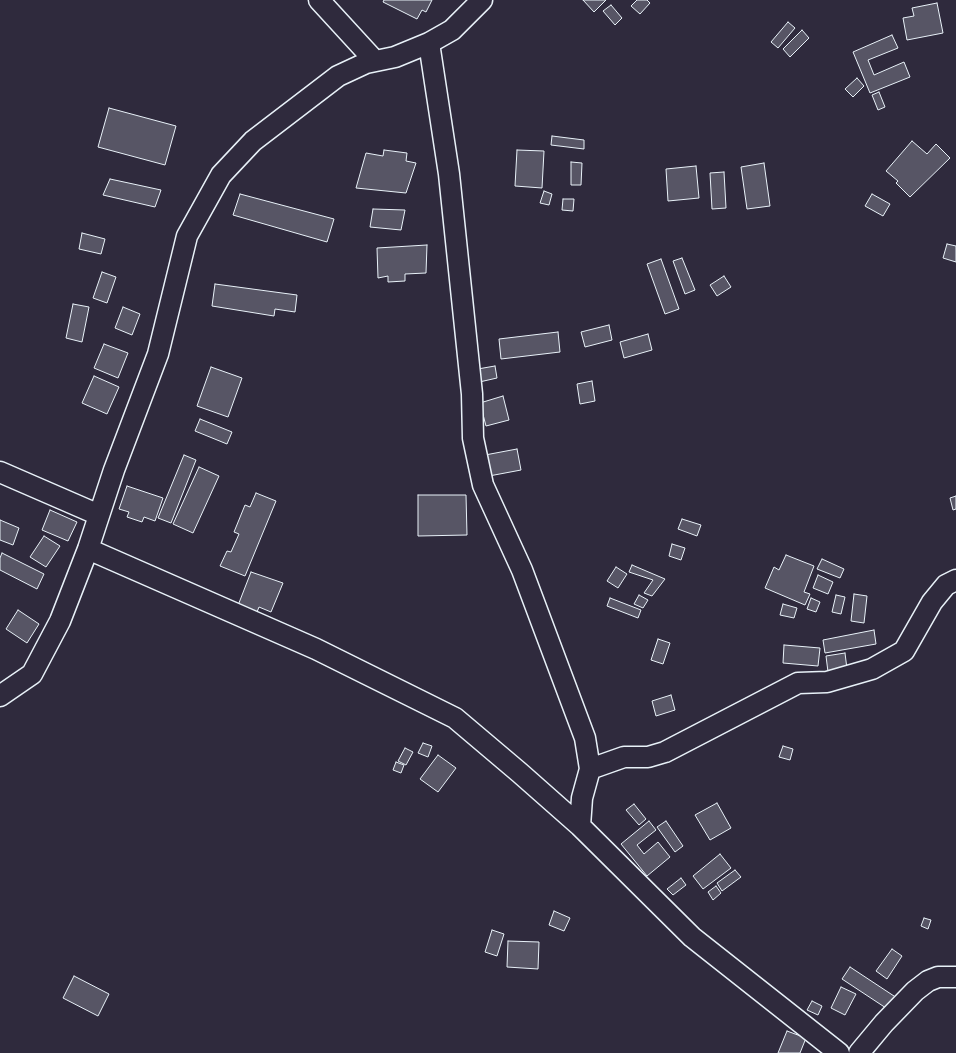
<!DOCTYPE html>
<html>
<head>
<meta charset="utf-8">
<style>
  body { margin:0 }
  canvas { display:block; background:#2f2a3d }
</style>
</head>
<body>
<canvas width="956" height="1053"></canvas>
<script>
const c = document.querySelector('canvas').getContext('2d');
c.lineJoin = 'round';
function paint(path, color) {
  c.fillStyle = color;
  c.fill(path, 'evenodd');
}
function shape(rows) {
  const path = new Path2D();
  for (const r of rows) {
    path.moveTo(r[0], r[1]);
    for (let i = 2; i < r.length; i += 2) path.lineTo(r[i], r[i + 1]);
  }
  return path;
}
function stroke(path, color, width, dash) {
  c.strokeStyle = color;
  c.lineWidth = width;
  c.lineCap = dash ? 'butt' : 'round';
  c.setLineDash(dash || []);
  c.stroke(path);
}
const building = shape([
  [384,0,432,0,426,12,422,10,417,19,383,2,384,0],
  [583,0,606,0,594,12,583,0],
  [637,0,647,0,650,3,640,14,631,6,637,0],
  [937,3,943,33,907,40,903,18,914,16,912,8,937,3],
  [611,5,622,18,615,25,603,11,611,5],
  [788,22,795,28,778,48,771,42,788,22],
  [802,30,809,38,790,57,783,49,802,30],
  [892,35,898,48,868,60,874,75,904,62,910,77,870,93,853,52,892,35],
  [857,78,864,86,853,97,845,89,857,78],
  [879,92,885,107,878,110,872,95,879,92],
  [109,108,176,126,165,165,98,147,109,108],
  [552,136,584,140,584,149,551,145,552,136],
  [912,141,927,154,936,144,950,158,910,197,896,183,898,181,886,171,912,141],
  [384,150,407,153,406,161,416,163,406,193,356,188,366,153,383,156,384,150],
  [517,150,544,151,542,188,515,186,517,150],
  [571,162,582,163,581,185,571,185,571,162],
  [764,163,770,206,747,209,741,167,764,163],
  [696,166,699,198,668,201,666,169,696,166],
  [724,172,726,208,712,209,710,173,724,172],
  [110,179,161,190,155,207,103,195,110,179],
  [544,191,552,194,549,205,540,203,544,191],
  [240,194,334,219,327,242,233,215,240,194],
  [872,194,890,204,883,216,865,206,872,194],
  [563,199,574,199,573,211,562,210,563,199],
  [373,209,405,210,401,230,370,227,373,209],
  [82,233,105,239,101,254,79,249,82,233],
  [947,244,956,246,956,262,943,258,947,244],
  [427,245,426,273,405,274,405,281,388,282,388,276,378,278,377,248,427,245],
  [682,258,695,290,685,294,673,261,682,258],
  [661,259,679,309,665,314,647,264,661,259],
  [102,272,116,277,107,303,93,298,102,272],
  [724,276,731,287,717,296,710,285,724,276],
  [215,284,297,295,295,312,275,309,274,316,212,306,215,284],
  [73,304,89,307,82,342,66,338,73,304],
  [123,307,140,314,132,335,115,328,123,307],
  [609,325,612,340,585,347,581,332,609,325],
  [558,332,560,352,501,359,499,339,558,332],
  [648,334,652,350,624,358,620,342,648,334],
  [104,344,128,353,118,378,94,368,104,344],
  [495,366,497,378,475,383,472,370,495,366],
  [211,367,242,378,228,417,197,406,211,367],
  [94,376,119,387,107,414,82,403,94,376],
  [592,381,595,401,580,404,577,384,592,381],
  [503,396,509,420,486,426,480,403,503,396],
  [200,419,232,432,227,444,195,431,200,419],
  [517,449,521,470,489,476,485,455,517,449],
  [184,455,196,460,171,523,158,518,184,455],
  [199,467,219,476,193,533,173,524,199,467],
  [127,486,163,498,155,521,144,517,142,522,127,517,129,512,119,509,127,486],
  [256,493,276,501,245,576,220,566,227,551,231,552,239,534,234,532,245,505,250,507,256,493],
  [418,495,466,495,467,535,418,536,418,495],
  [956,496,956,509,953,510,950,498,956,496],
  [50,510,77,522,68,541,42,530,50,510],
  [682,519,701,525,697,536,678,529,682,519],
  [0,520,19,528,13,545,0,540,0,520],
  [44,536,60,546,46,567,30,557,44,536],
  [672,544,685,548,681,560,669,556,672,544],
  [2,553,44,574,37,589,0,570,0,558,2,553],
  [786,555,814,566,804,592,810,594,805,605,765,588,774,567,779,570,786,555],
  [822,559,844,569,840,578,817,569,822,559],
  [632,565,665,579,652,596,644,593,653,580,629,572,632,565],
  [616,567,627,574,618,588,607,581,616,567],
  [251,572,283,583,271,612,259,607,255,617,237,608,251,572],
  [818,575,833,582,828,594,813,588,818,575],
  [854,594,867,596,864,623,851,621,854,594],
  [639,595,648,600,643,608,634,604,639,595],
  [836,595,845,597,841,614,832,612,836,595],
  [610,598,641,610,638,618,607,606,610,598],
  [811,598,820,602,816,612,807,609,811,598],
  [783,604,797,608,794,618,780,615,783,604],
  [18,610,39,624,27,643,6,629,18,610],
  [874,630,876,644,825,653,823,640,874,630],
  [658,639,670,643,663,664,651,660,658,639],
  [784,645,820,648,818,666,783,663,784,645],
  [845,653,847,669,828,672,826,656,845,653],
  [671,695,675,710,656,716,652,701,671,695],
  [423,743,432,746,428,757,418,753,423,743],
  [783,746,793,749,790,760,779,757,783,746],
  [405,748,413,752,406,765,398,761,405,748],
  [438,755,456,768,438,792,420,779,438,755],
  [396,762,404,765,401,773,393,770,396,762],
  [717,803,731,828,710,840,695,815,717,803],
  [634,804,646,819,639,825,626,810,634,804],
  [649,821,656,830,637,845,644,854,658,842,670,857,647,876,621,844,649,821],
  [666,821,683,846,675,852,657,827,666,821],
  [720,854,731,868,703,889,693,876,720,854],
  [735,870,741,877,722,891,717,883,735,870],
  [681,878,686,885,673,895,667,889,681,878],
  [716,886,721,893,713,900,708,892,716,886],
  [554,911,570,918,564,931,549,925,554,911],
  [924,918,931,920,928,929,921,926,924,918],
  [492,930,504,934,497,956,485,952,492,930],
  [508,941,539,942,538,969,507,967,508,941],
  [892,949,902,956,887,979,876,971,892,949],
  [850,967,897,998,889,1010,842,979,850,967],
  [74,976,109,994,98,1016,63,998,74,976],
  [841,987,856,994,845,1015,831,1008,841,987],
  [812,1001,822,1006,818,1015,807,1010,812,1001],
  [787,1031,806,1038,800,1053,778,1053,787,1031]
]);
paint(building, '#575565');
stroke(building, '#e8f1f8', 1);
const minor = shape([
  [319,0,375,61],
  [429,43,449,174,472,394,473,438,483,485,522,570,585,738,590,769,582,798,580,826],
  [0,472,99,515],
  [88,549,316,649,455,718,520,773,580,826,692,937,839,1053],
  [0,696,32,674,60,621,88,549,114,470,158,354,187,236,221,175,253,141,338,76,366,63,395,57,429,43,452,30,482,0],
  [590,769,624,757,648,757,665,752,798,683,827,682,872,669,904,651,932,602,946,585,956,580],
  [859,1053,884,1023,915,991,928,981,938,977,956,977]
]);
stroke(minor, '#e8f1f8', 23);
stroke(minor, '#2f2a3d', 20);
</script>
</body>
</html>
